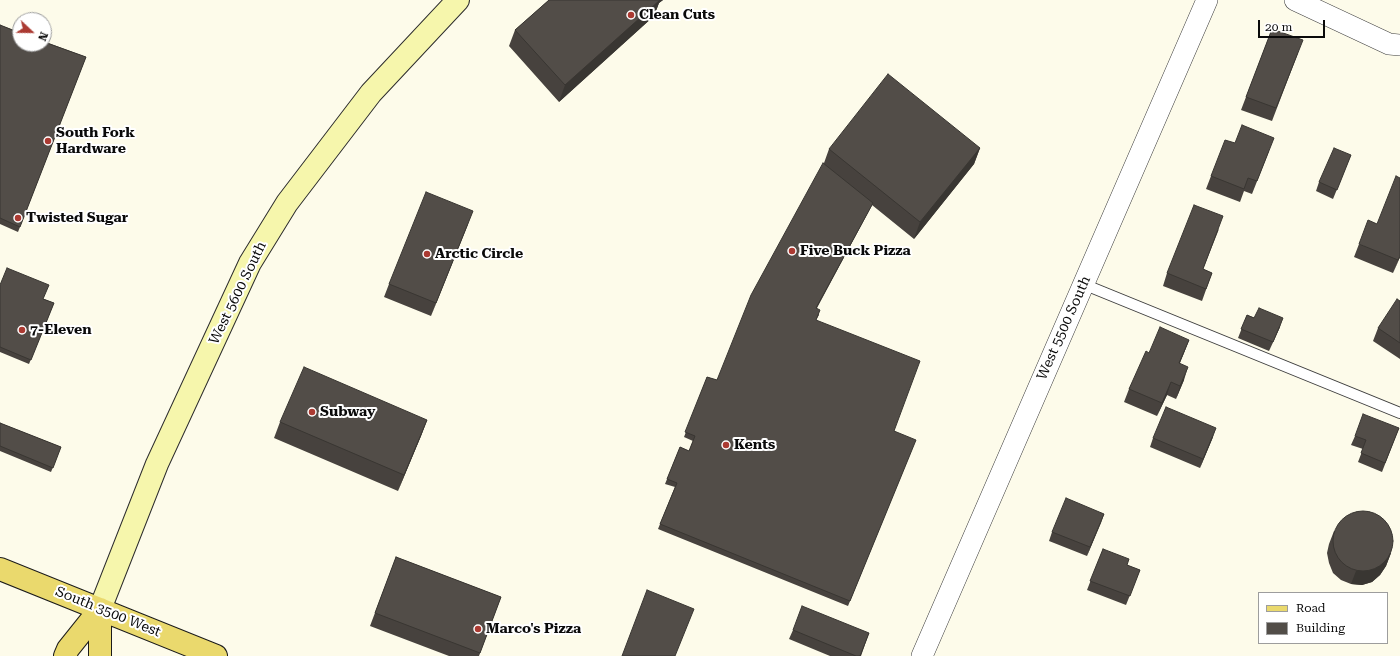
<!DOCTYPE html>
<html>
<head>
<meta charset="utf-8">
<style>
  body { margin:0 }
  #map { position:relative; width:1400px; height:656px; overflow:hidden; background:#fdfbea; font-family:"Roboto Serif",serif }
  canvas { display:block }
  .legend { position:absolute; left:1258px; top:592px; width:130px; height:52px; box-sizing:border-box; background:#fff; border:1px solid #9d9d9d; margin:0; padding:5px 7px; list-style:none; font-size:12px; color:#0a0a0a }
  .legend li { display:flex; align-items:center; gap:8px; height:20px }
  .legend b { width:20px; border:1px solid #9d9d9d }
  .north { position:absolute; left:12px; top:12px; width:40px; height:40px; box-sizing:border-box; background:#fff; border:1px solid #9d9d9d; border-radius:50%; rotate:112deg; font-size:11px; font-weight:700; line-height:16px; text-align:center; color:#0a0a0a }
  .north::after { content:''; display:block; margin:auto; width:14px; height:18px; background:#ab3a32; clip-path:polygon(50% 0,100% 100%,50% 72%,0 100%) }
  .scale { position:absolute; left:1258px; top:20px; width:67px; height:18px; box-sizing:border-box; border:2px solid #0a0a0a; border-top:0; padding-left:5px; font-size:12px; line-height:14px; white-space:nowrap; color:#0a0a0a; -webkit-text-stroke:3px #fff; paint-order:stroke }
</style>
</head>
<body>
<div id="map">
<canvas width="1400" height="656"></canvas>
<ul class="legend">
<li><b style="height:5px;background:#ead96d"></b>Road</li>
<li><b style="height:11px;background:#524d48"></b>Building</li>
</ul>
<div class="north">N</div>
<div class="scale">20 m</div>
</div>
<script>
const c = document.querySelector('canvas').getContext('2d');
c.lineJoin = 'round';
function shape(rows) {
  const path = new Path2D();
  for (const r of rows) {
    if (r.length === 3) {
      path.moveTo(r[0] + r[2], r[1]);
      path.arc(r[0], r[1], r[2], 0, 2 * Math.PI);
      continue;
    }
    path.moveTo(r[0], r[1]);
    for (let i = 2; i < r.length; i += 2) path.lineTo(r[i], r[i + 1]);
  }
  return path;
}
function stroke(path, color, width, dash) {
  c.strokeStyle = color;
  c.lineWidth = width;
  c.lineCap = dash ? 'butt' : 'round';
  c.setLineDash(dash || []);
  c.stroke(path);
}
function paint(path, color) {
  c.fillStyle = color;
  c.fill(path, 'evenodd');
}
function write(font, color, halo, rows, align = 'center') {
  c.font = font + ' "Roboto Serif",serif';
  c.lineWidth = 4;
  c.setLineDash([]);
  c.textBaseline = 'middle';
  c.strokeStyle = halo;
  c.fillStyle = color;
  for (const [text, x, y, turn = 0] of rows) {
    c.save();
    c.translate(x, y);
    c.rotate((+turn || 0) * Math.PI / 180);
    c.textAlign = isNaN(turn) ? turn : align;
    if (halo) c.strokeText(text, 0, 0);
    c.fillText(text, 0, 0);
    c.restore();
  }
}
const service = shape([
  [1083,284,1400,413]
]);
const minor = shape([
  [1295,0,1389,44,1400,45],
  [922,656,1207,0]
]);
const secondary = shape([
  [100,609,157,464,250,263,287,203,371,93,458,0]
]);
const primary = shape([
  [0,569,216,656],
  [65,656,68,649,100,609],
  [100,656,100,609]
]);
stroke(service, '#3d3d3d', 12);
stroke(minor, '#3d3d3d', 22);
stroke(secondary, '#2c2c2c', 24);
stroke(primary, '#1b1b1b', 24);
stroke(service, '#fff', 10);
stroke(minor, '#fff', 21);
stroke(secondary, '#f6f6ac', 22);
stroke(primary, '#ead96d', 22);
paint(shape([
  [549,0,663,0,659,3,654,16,559,102,509,46,515,30],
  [0,25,86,57,18,232,0,224],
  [1272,29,1298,53,1272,121,1241,110],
  [1235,143,1269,151,1252,194,1244,191,1240,202,1206,189,1211,176],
  [980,148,974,164,914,239,872,205,817,308,819,315,816,320,894,431,914,444,848,606,658,529,675,487,665,484,680,447,689,451,693,441,684,437,707,377,717,380,824,163,829,149],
  [1351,155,1333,199,1316,191,1319,182],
  [468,224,431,316,384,297,389,284],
  [1219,229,1203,269,1212,273,1202,301,1163,286,1167,273],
  [1359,244,1400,257,1393,273,1354,257],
  [0,285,44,299,54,303,29,364,0,352],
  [1400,301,1400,359,1373,341,1378,328],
  [1247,315,1280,327,1269,351,1238,338],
  [1189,340,1180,363,1184,380,1176,399,1167,395,1157,416,1124,402,1129,389,1149,353],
  [427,420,421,436,398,491,274,438,280,422],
  [0,423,61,447,51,472,0,451],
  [1399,428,1382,472,1358,462,1363,449,1351,445,1355,436],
  [1213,437,1200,468,1150,447,1153,438],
  [1104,514,1087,556,1049,541,1052,532],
  [1334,531,1391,553,1386,566,1380,575,1372,582,1362,585,1351,584,1341,580,1333,573,1329,563,1327,553,1329,544],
  [1103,549,1127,565,1140,570,1126,605,1087,590],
  [396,557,501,597,479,656,449,656,370,626],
  [793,630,869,633,861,656,830,656,789,639]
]), '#47423e');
paint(shape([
  [660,0,663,0,659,3,654,16,559,102,565,85],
  [980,148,974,164,914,239,920,222],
  [873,203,871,207,814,312,816,308],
  [473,211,468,224,431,316,436,303],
  [1400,256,1400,257,1393,273],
  [1283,318,1280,327,1269,351,1273,342],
  [1189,340,1184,353,1174,376,1179,363],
  [1188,367,1184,380,1176,399,1180,386],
  [1171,382,1167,395,1157,416,1162,403],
  [427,420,421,436,398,491,404,475],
  [1216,428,1213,437,1200,468,1203,459],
  [1104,514,1101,523,1087,556,1090,547],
  [1391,553,1386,566,1380,575,1372,582,1362,585,1351,584,1356,571]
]), '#393632');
const building = shape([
  [549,0,660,0,565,85,515,30,549,0],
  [0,25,20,33,20,44,44,44,44,42,86,57,20,227,0,218,0,25],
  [1272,29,1303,40,1276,108,1246,97,1272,29],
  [888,74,980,148,920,222,829,149,888,74],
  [1242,125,1274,138,1257,181,1248,178,1244,189,1211,176,1225,140,1235,143,1242,125],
  [1334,148,1351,155,1337,190,1319,182,1334,148],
  [823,163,873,203,816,308,820,310,816,320,920,361,894,431,916,440,850,601,660,524,677,483,667,479,680,447,689,451,695,436,685,432,707,377,717,380,751,295,823,163],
  [1396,176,1400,178,1400,256,1398,260,1359,244,1368,220,1377,224,1396,176],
  [426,192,473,211,436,303,389,284,426,192],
  [1194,205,1223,216,1203,269,1212,273,1206,289,1167,273,1194,205],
  [7,268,49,285,43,299,54,303,31,360,0,347,0,285,7,268],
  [1397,299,1400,301,1400,343,1378,328,1397,299],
  [1259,308,1283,318,1273,342,1241,329,1247,315,1254,318,1259,308],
  [1160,327,1189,340,1179,363,1188,367,1180,386,1171,382,1162,403,1129,389,1146,351,1149,353,1160,327],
  [304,367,427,420,404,475,280,422,304,367],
  [1166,407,1216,428,1203,459,1153,438,1166,407],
  [1363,414,1399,428,1385,463,1361,453,1366,440,1355,436,1363,414],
  [0,423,61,447,53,468,0,446,0,423],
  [1066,498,1104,514,1090,547,1052,532,1066,498],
  [1363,541,30],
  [1103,549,1129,559,1127,565,1140,570,1130,596,1090,581,1103,549],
  [396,557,501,597,480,653,375,613,396,557],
  [647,590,694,609,675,656,622,656,647,590],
  [802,606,869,633,860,656,856,656,793,630,802,606]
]);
paint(building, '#524d48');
stroke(building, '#393632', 1);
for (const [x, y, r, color] of [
  [631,15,4,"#ab3a32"],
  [48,141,4,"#ab3a32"],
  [18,218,4,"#ab3a32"],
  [792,251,4,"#ab3a32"],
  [427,254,4,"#ab3a32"],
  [22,330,4,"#ab3a32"],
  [312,412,4,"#ab3a32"],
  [726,445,4,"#ab3a32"],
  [478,629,4,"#ab3a32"]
]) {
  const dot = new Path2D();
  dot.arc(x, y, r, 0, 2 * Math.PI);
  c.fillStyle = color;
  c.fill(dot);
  stroke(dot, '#fff', 1.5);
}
write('bold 14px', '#0a0a0a', '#fff', [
  ["Clean Cuts",639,15],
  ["South Fork",56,133],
  ["Hardware",56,149],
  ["Twisted Sugar",26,218],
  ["Five Buck Pizza",800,251],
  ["Arctic Circle",435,254],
  ["7-Eleven",30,330],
  ["Subway",320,412],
  ["Kents",734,445],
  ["Marco's Pizza",486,629]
], 'left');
write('14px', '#0a0a0a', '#fff', [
  ["West 5600 South",238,293,-64],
  ["West 5500 South",1064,328,-66],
  ["South 3500 West",108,612,22]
]);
</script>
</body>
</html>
